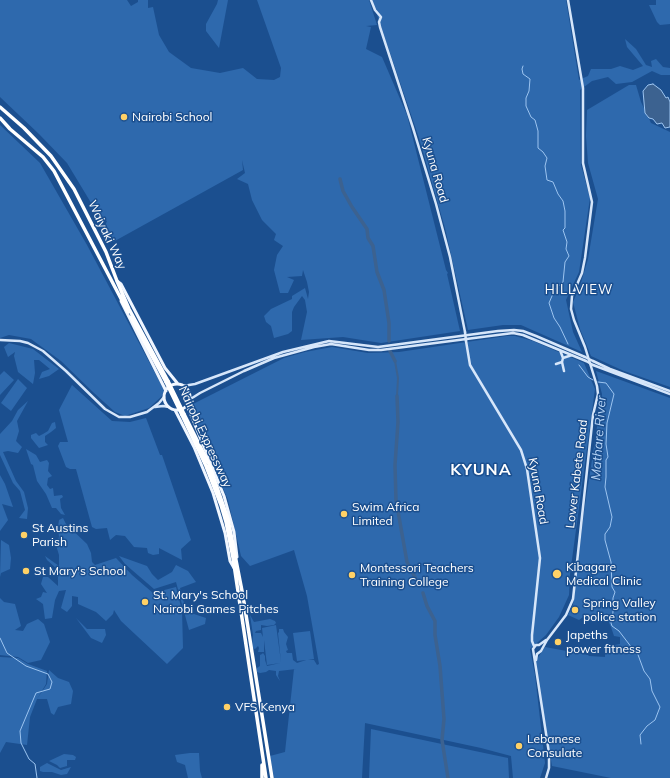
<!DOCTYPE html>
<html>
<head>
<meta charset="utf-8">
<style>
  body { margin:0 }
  canvas { display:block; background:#1b4f8f }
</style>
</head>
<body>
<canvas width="670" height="778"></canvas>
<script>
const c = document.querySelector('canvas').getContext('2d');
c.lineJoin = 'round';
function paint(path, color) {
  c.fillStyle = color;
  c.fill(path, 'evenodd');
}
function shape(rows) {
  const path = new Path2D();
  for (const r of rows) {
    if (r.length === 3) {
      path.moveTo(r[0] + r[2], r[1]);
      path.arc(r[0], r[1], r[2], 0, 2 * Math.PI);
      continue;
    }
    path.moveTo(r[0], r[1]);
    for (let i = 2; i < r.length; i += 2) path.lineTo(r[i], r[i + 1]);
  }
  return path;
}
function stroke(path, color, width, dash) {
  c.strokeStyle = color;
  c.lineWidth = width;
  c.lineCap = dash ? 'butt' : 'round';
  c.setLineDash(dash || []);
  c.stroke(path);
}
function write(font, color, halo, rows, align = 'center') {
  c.font = font + ' Mulish,sans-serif';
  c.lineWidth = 3;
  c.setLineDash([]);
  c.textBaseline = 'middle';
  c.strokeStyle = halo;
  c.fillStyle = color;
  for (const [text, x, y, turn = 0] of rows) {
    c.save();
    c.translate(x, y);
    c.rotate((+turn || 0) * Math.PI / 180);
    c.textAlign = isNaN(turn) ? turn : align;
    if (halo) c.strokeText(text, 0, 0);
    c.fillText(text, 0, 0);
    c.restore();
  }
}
paint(shape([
  [0,0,127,0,131,6,138,2,138,0,148,0,148,8,153,7,159,35,169,52,191,68,220,73,243,68,257,79,274,80,280,77,281,68,257,0,369,0,377,25,366,26,371,27,366,49,382,57,407,115,446,270,448,273,447,274,460,331,381,343,343,337,301,340,307,312,305,300,302,296,294,307,292,312,292,331,288,334,274,338,271,326,266,322,264,316,271,309,292,299,292,296,305,288,308,299,309,292,307,282,303,270,302,276,287,277,294,280,288,293,280,293,274,270,277,255,283,246,274,240,276,234,262,220,252,200,248,184,237,179,245,173,242,160,243,170,113,242,105,226,107,221,99,216,67,163,39,134,0,97],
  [218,0,228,0,219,48,206,31,206,24,217,4],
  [372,0,566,0,579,80,588,76,591,69,611,69,620,66,633,70,643,66,627,47,625,39,636,49,646,65,652,67,651,61,656,59,663,67,670,68,670,75,661,75,652,71,632,82,616,84,608,77,592,81,580,90,581,165,590,198,579,272,566,300,573,332,582,352,521,325,503,325,468,330,445,228,419,138],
  [656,0,670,0,670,24,660,25,657,22,649,5,656,5],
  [629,85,636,85,641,102,651,123,670,132,670,387,624,371,591,356,580,329,573,302,580,286,588,259,598,199,588,163,586,136,587,110],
  [0,125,40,163,87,245,164,390,162,396,149,408,125,416,115,412,94,393,61,361,31,339,9,335,0,338],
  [507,336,515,336,533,341,584,363,595,389,570,574,569,595,559,617,546,635,530,649,535,675,545,763,540,778,513,778,511,756,481,748,365,723,362,778,274,778,270,756,285,752,294,669,296,669,279,671,278,676,280,681,276,675,276,671,269,670,266,672,260,673,257,672,257,668,260,666,260,655,262,654,263,653,265,656,265,660,267,666,280,663,267,665,264,640,264,652,258,652,259,648,258,646,255,649,252,648,253,635,250,615,254,622,270,619,275,621,276,623,274,625,267,626,261,625,261,630,256,631,255,633,261,633,263,637,262,628,276,625,281,662,278,633,279,632,279,629,283,629,284,632,288,637,286,644,288,650,286,651,287,653,292,653,293,660,297,663,306,660,297,661,293,633,310,631,314,659,308,660,314,660,317,665,319,664,307,596,294,550,250,566,241,556,228,500,211,460,193,411,193,404,284,358,305,352,332,347,368,353,399,352],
  [9,343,33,349,59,369,49,376,39,379,42,372,50,369,39,360,34,360,35,373,33,384,18,372,14,356,15,352,8,357,4,347],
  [4,371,14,380,0,395,0,375],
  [596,371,670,398,670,778,611,778,552,766,535,662,545,647,588,655,589,656,605,657,605,647,620,644,620,637,614,636,611,627,605,614,583,617,579,620,568,615,573,605,584,512,602,394],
  [18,379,27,388,11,411,1,403],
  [72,385,112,421,130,422,146,418,160,455,162,455,191,540,181,549,182,560,159,548,159,554,153,555,148,553,147,548,134,547,125,536,116,535,110,540,107,528,96,529,92,527,76,469,70,469,66,467,58,446,60,442,68,442,59,410],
  [28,401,17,421,19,431,16,441,22,447,18,453,8,451,3,452,16,481,24,492,28,508,27,519,19,518,25,510,20,491,13,483,0,455,0,434,12,421,18,410],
  [55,422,56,428,51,432,45,436,45,442,48,445,39,448,31,438,31,435,36,433,39,436,43,434,48,431,52,423],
  [26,449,36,455,40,462,47,460,49,463,48,471,52,476,48,478,47,485,50,489,53,488,54,496,62,495,63,497,60,499,61,508,65,515,61,514,56,508,52,508,46,494,37,481,33,465,31,464],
  [0,475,5,484,13,507,2,504,8,520,0,531],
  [63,518,66,524,87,544,91,553,92,562,95,565,116,558,132,575,153,593,176,587,182,611,183,648,167,664,121,621,114,610,113,614,106,621,96,612,78,604,78,597,72,596,72,606,67,612,61,608,66,590,59,591,55,600,52,618,45,619,43,604,36,599,41,597,43,592,47,593,41,584,43,577,48,577,58,586,58,577,54,573,57,569,47,560,45,556,59,566,59,555,56,545,59,537,58,527,59,520],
  [1,540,9,545,11,558,10,569,1,573,0,577],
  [119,556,147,566,152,574,158,580,172,572,176,565,188,571,196,582,180,588,187,614,194,614,206,618,205,624,189,630,176,582,154,589,125,564],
  [0,598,4,602,15,604,21,626,15,630,23,631,27,624,38,619,44,624,50,642,41,660,28,663,18,657,0,655],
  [76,618,87,629,105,629,106,635,102,643,91,638],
  [0,657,18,658,28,664,47,671,46,684,37,699,30,717,27,745,6,742,0,753],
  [49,670,58,678,69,682,73,691,71,704,58,707,54,715,51,713,47,699,37,699,47,684],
  [371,729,508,758,509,778,369,778],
  [190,753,199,753,200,771,202,778,188,778,185,765,177,762,175,755],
  [64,754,73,755,76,757,75,760,67,760,67,766,60,768,57,765,49,761],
  [47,763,61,770,71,767,67,774,61,775,52,772,43,772,40,771,40,767]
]), '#2e69ad');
const water = shape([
  [653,84,661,90,666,98,668,97,670,102,670,127,665,128,662,123,657,124,653,119,649,118,645,113,643,91,648,85,653,84]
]);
paint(water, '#3c6290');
stroke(water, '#9cc4f0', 1);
stroke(shape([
  [523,66,522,69,523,74,530,79,529,91,526,98,526,106,531,117,535,120,538,131,538,148,543,152,547,158,545,166,547,180,553,182,558,194,563,201,565,211,565,228,563,230,567,242,566,249,569,256,565,262,563,282,555,289,549,303,554,318,560,327,568,344],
  [579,365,588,377,593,380],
  [598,382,606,383,614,394,607,423,606,444,608,457,606,460,606,477,605,487,612,517,610,527,605,534,605,540,611,562,612,587,615,592,613,598,613,612,611,623,612,626,619,631,632,648,637,652,644,671,650,679,652,691,660,707,655,720,647,726,640,735,641,744],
  [0,638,7,653,26,666,48,674,52,682,50,689,36,693,20,731,21,743,29,759,35,764,37,778]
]), '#9cc4f0', 1);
stroke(shape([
  [395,361,398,378,397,396]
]), '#3c6290', 2);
stroke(shape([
  [340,179,343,191,352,207,367,229,368,238,373,246,377,272,384,290,389,323,389,341],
  [390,351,395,361],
  [397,396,398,422,395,465,396,500,407,562,419,585],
  [423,593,427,606,435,621,435,635,440,666,444,719,442,740,448,778]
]), '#3c6290', 3.5);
stroke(shape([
  [371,0,375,10,381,17,379,22,380,27,413,128,436,204,450,257,465,332],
  [0,340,20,341,28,343,43,351,66,371,105,409,119,417,130,417,147,412,159,403,164,397],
  [466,341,470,365,521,450,527,469,540,558,532,635,532,641,534,646],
  [560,350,563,358,562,362,564,371],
  [563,358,572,355],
  [593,361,610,369,670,391],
  [556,364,562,362],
  [593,365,670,394],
  [183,386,195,384,283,352,329,341,378,347,498,331,514,330,523,331,536,336,585,357],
  [189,400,200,393,244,371,274,358,314,347,331,344,369,350,381,350,513,333,523,335,586,361],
  [155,407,163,406,169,407],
  [536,660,537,654,541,651,547,640,566,615,573,599,593,415,598,394,597,386,585,347,574,320,571,309,572,296,582,273,585,258,592,202,583,163,583,88,568,0],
  [546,778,549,768,549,753,533,649,536,645,539,645,546,640]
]), '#d6e6fa', 2.5);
stroke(shape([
  [117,281,121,284,165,368,178,384],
  [121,301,166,391],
  [177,397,13],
  [187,405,224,496,234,532,237,557],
  [175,410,194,447,213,493,225,533,230,561,234,568]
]), '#f0f6ff', 3);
stroke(shape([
  [0,107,24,128,51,156,74,189,106,252,117,281,129,309,168,381],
  [0,118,10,129,43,157,54,171,128,312],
  [131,317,166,382],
  [184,414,209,464,228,519,243,596,272,778],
  [182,415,206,466,221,505,226,522,233,558,266,778],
  [262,765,262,778]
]), '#fff', 3.5);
stroke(shape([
  [465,332,466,341],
  [585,357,593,361],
  [586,361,593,365]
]), '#d6e6fa', 2.5);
stroke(shape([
  [168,381,184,414],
  [166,382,182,415]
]), '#fff', 3.5);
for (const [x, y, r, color] of [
  [124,117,4,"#ffd166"],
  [344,514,4,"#ffd166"],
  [24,535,4,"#ffd166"],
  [26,571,4,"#ffd166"],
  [557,574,5,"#ffd166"],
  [352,575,4,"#ffd166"],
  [145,602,4,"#ffd166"],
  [575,610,4,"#ffd166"],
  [558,642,4,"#ffd166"],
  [227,707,4,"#ffd166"],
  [519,746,4,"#ffd166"]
]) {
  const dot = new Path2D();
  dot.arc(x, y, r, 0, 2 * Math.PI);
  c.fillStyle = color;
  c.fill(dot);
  stroke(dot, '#1b4f8f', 1.5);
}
write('12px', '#fff', '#1b4f8f', [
  ["Nairobi School",132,117],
  ["Swim Africa",352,507],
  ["Limited",352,521],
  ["St Austins",32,528],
  ["Parish",32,542],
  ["Kibagare",566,567],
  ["Medical Clinic",566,581],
  ["Montessori Teachers",360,568],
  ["Training College",360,582],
  ["St Mary's School",34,571],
  ["St. Mary's School",153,595],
  ["Nairobi Games Pitches",153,609],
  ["Spring Valley",583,603],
  ["police station",583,617],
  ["Japeths",566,635],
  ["power fitness",566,649],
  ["VFS Kenya",235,707],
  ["Lebanese",527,739],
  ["Consulate",527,753]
], 'left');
write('12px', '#fff', '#1b4f8f', [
  ["Kyuna Road",435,170,74],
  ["Waiyaki Way",107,235,65],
  ["Nairobi Expressway",205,437,65],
  ["Lower Kabete Road",577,474,-83],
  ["Kyuna Road",538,491,80]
]);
c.letterSpacing = '1px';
write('13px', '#fff', '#1b4f8f', [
  ["HILLVIEW",579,290]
]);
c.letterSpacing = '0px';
write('italic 13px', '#b5d3f5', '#1b4f8f', [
  ["Mathare River",599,438,-86]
]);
c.letterSpacing = '1px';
write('bold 16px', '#fff', '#1b4f8f', [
  ["KYUNA",481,470]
]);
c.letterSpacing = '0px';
</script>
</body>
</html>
